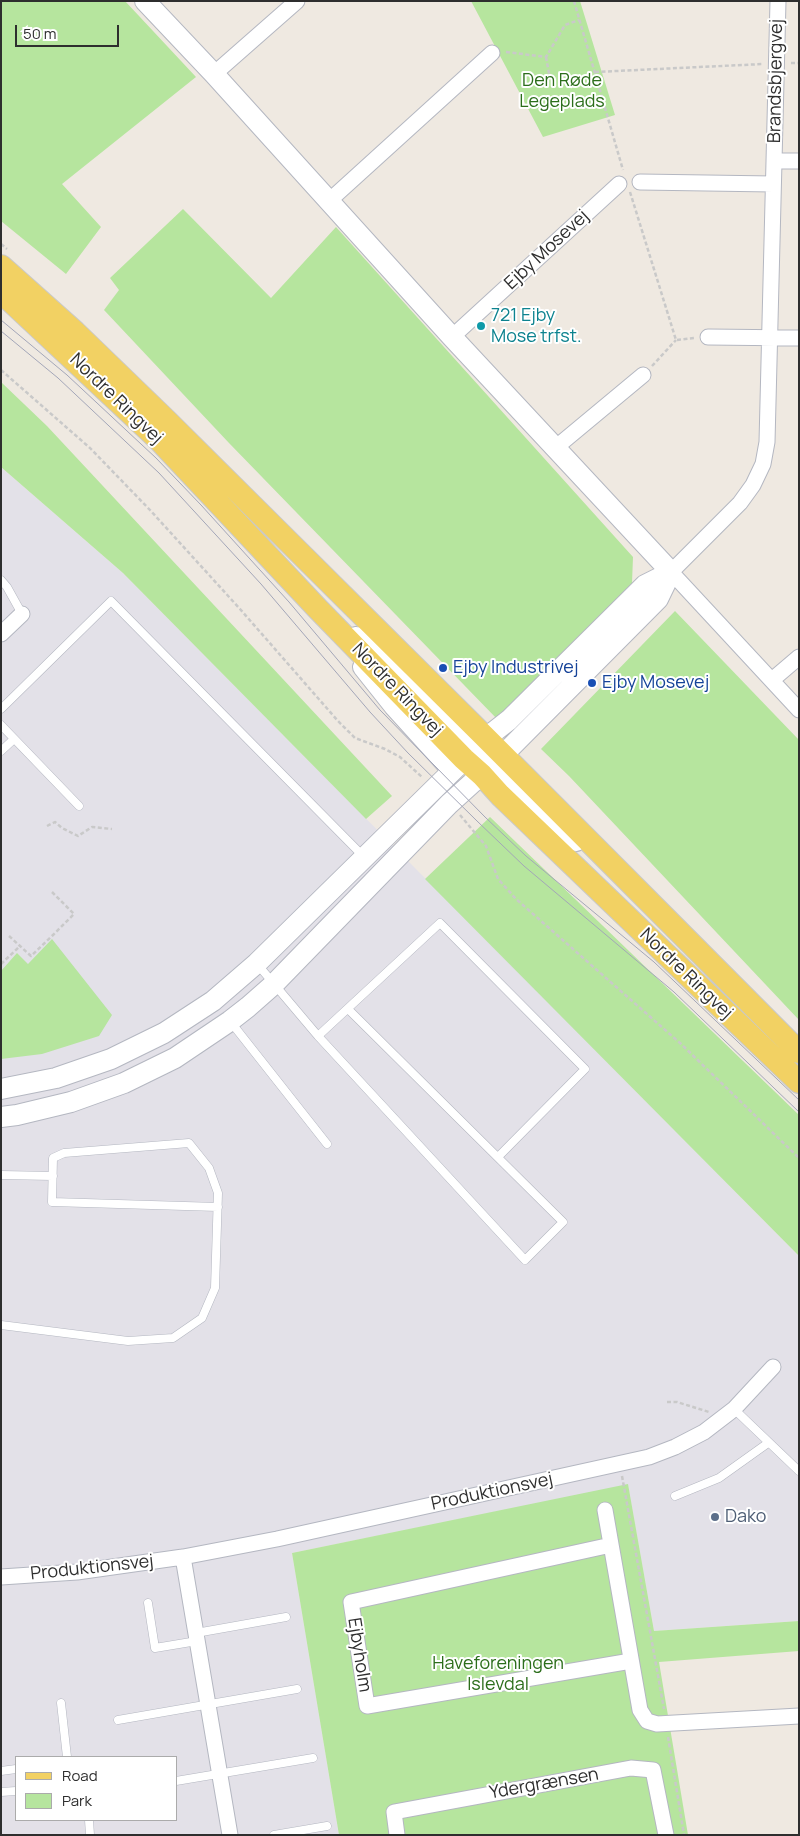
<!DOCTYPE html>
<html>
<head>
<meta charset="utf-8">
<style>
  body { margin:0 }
  #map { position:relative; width:800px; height:1836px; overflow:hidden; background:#efe9e1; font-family:Manrope,sans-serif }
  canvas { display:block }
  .frame { position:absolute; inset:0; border:2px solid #2e2e2e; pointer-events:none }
  .legend { position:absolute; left:15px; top:1756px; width:162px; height:65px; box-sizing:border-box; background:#fff; border:1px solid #ababab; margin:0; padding:6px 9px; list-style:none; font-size:15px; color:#2e2e2e }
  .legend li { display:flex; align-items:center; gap:10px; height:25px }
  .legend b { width:25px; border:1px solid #ababab }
  .scale { position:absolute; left:15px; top:25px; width:104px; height:22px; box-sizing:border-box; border:2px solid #2e2e2e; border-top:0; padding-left:6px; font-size:15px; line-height:18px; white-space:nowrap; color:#2e2e2e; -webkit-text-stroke:4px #fff; paint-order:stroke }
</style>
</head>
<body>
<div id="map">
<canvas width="800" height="1836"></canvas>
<div class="frame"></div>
<ul class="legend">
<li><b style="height:6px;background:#f2d163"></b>Road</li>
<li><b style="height:14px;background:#b6e59e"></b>Park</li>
</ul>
<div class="scale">50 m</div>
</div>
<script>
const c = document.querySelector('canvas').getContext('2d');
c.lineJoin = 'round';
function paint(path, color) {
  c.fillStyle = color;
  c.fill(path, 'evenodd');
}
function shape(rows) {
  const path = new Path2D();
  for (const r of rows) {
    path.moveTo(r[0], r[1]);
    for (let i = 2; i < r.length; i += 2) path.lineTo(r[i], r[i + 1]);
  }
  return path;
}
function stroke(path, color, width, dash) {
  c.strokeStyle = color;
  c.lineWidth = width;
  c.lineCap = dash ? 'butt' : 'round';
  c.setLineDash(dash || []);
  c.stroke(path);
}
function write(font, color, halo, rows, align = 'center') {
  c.font = font + ' Manrope,sans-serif';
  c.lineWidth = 4;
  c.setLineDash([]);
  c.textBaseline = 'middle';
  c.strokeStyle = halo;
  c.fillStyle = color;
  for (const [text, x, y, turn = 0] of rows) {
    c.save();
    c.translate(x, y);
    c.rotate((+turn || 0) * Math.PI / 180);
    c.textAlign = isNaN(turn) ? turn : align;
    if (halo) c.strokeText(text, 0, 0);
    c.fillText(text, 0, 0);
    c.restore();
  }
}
paint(shape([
  [1,467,123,573,799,1256,799,1621,654,1631,628,1485,292,1553,339,1835,1,1835],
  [16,1757,176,1757,176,1820,16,1820]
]), '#e3e1e8');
paint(shape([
  [1,1,125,1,196,77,62,184,101,227,66,274,1,221],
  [471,1,580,1,615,115,543,137],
  [183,209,271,298,336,227,633,557,632,583,498,720,229,443,104,310,119,290,110,278],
  [1,382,47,426,392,796,366,819,123,573,1,467],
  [675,611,799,740,799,1020,569,776,541,749],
  [490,817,799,1115,799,1256,425,879],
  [52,939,112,1015,99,1036,42,1054,1,1059,1,971,17,953,28,964],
  [628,1484,654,1631,799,1621,799,1651,659,1662,688,1835,339,1835,292,1553]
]), '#b6e59e');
const lane = shape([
  [1,580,7,587,22,614],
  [1,709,111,601,364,857],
  [1,725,79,806],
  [1,751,14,739],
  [258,965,318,1036,525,1260,563,1222,348,1009],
  [230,1021,327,1144],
  [318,1036,440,923,585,1069,498,1157],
  [1,1175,53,1176],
  [1,1325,128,1341,173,1338,202,1318,215,1288,218,1193,209,1168,189,1143,64,1153,53,1158,52,1202,218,1207],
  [734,1409,799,1471],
  [675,1496,719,1478,768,1443],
  [148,1603,155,1648,197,1641],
  [196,1633,286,1617],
  [61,1703,67,1757],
  [118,1720,297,1689],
  [1,1771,16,1769],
  [176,1781,313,1758],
  [1,1792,16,1791],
  [89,1820,90,1835],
  [274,1835,327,1826]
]);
const street = shape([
  [778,1,767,442,763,464,753,485,740,503,671,572,799,710],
  [214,74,297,1],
  [774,161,799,161],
  [640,182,773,184],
  [329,201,492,53],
  [452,337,619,184],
  [708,337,799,338],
  [554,449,643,375],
  [1,634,22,614],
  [772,680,799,657],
  [605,1510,640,1710,647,1721,657,1724,799,1716],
  [611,1545,351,1602,367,1706,631,1661],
  [183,1557,230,1835],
  [1,1577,77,1572,183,1557,277,1539,649,1457,675,1447,704,1432,734,1409,773,1367],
  [397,1835,394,1812,631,1768,653,1770,666,1835]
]);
const secondary = shape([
  [145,1,214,74,452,337,671,572],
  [356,637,411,683,475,748,487,754],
  [363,667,394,706,452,770],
  [478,762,490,768,508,782,576,841],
  [1,1089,56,1078,111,1059,164,1033,213,1001,257,963,486,738,509,720,645,585,671,572],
  [1,1117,17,1115,71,1102,124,1083,175,1058,230,1021,248,1007,273,985,449,804,503,755,658,599,671,572]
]);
const primary = shape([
  [1,266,75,332,167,421,486,738,799,1052],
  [1,292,160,441,317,608,464,759,482,775,500,795,799,1082]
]);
stroke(lane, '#b4b7c1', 9);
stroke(street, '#b4b7c1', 17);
stroke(secondary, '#b4b7c1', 22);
stroke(primary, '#c9c9c9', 24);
stroke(shape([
  [574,1,623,170],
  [506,52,546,57,565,25,579,20],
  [546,57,550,79],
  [791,63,799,63],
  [595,72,763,64],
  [630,192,676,340,694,338],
  [1,244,7,249],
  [652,366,676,340],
  [1,370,90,448,150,510,240,609,338,721,355,738,385,749,400,757,423,778],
  [460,815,486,846,498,879,516,899,680,1043,799,1158],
  [47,826,55,822,62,828,78,836,92,827,112,829],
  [9,936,31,956,52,936,74,914,52,892],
  [1,964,20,946],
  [667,1402,677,1402,709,1412],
  [622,1476,664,1709],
  [668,1737,684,1835]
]), '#c9c9c9', 2.5, [4, 2.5]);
stroke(lane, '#fff', 8);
stroke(street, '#fff', 15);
stroke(secondary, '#fff', 20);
stroke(primary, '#f2d163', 22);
stroke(shape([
  [1,320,67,375,156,458,201,505,289,602,380,710,485,817,526,856,654,962,799,1100],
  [1,331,58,378,159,473,261,584,370,712,408,753,477,821,524,866,674,992,799,1112]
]), '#a3a6b8', 1);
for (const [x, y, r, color] of [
  [481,326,5,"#0f9aa8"],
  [443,668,5,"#1a4fb4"],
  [592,683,5,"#1a4fb4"],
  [715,1517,5,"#5c6f8a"]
]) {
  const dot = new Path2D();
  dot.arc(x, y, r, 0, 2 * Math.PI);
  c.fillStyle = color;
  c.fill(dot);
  stroke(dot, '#fff', 2);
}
write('18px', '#2c6e1b', '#fff', [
  ["Den Røde",562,81],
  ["Legeplads",562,102],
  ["Haveforeningen",498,1664],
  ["Islevdal",498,1685]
]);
write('18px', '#2e2e2e', '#fff', [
  ["Brandsbjergvej",776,81,-89],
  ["Ejby Mosevej",547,250,-43],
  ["Nordre Ringvej",116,399,44],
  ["Nordre Ringvej",397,690,46],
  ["Nordre Ringvej",686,974,44],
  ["Produktionsvej",492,1492,-12],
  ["Produktionsvej",92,1568,-6],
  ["Ejbyholm",359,1655,81],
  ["Ydergrænsen",544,1784,-10]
]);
write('18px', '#0d838f', '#fff', [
  ["721 Ejby",491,316],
  ["Mose trfst.",491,337]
], 'left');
write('18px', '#164399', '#fff', [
  ["Ejby Industrivej",453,668],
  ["Ejby Mosevej",602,683]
], 'left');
write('18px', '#4e5e75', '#fff', [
  ["Dako",725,1517]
], 'left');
</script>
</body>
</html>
